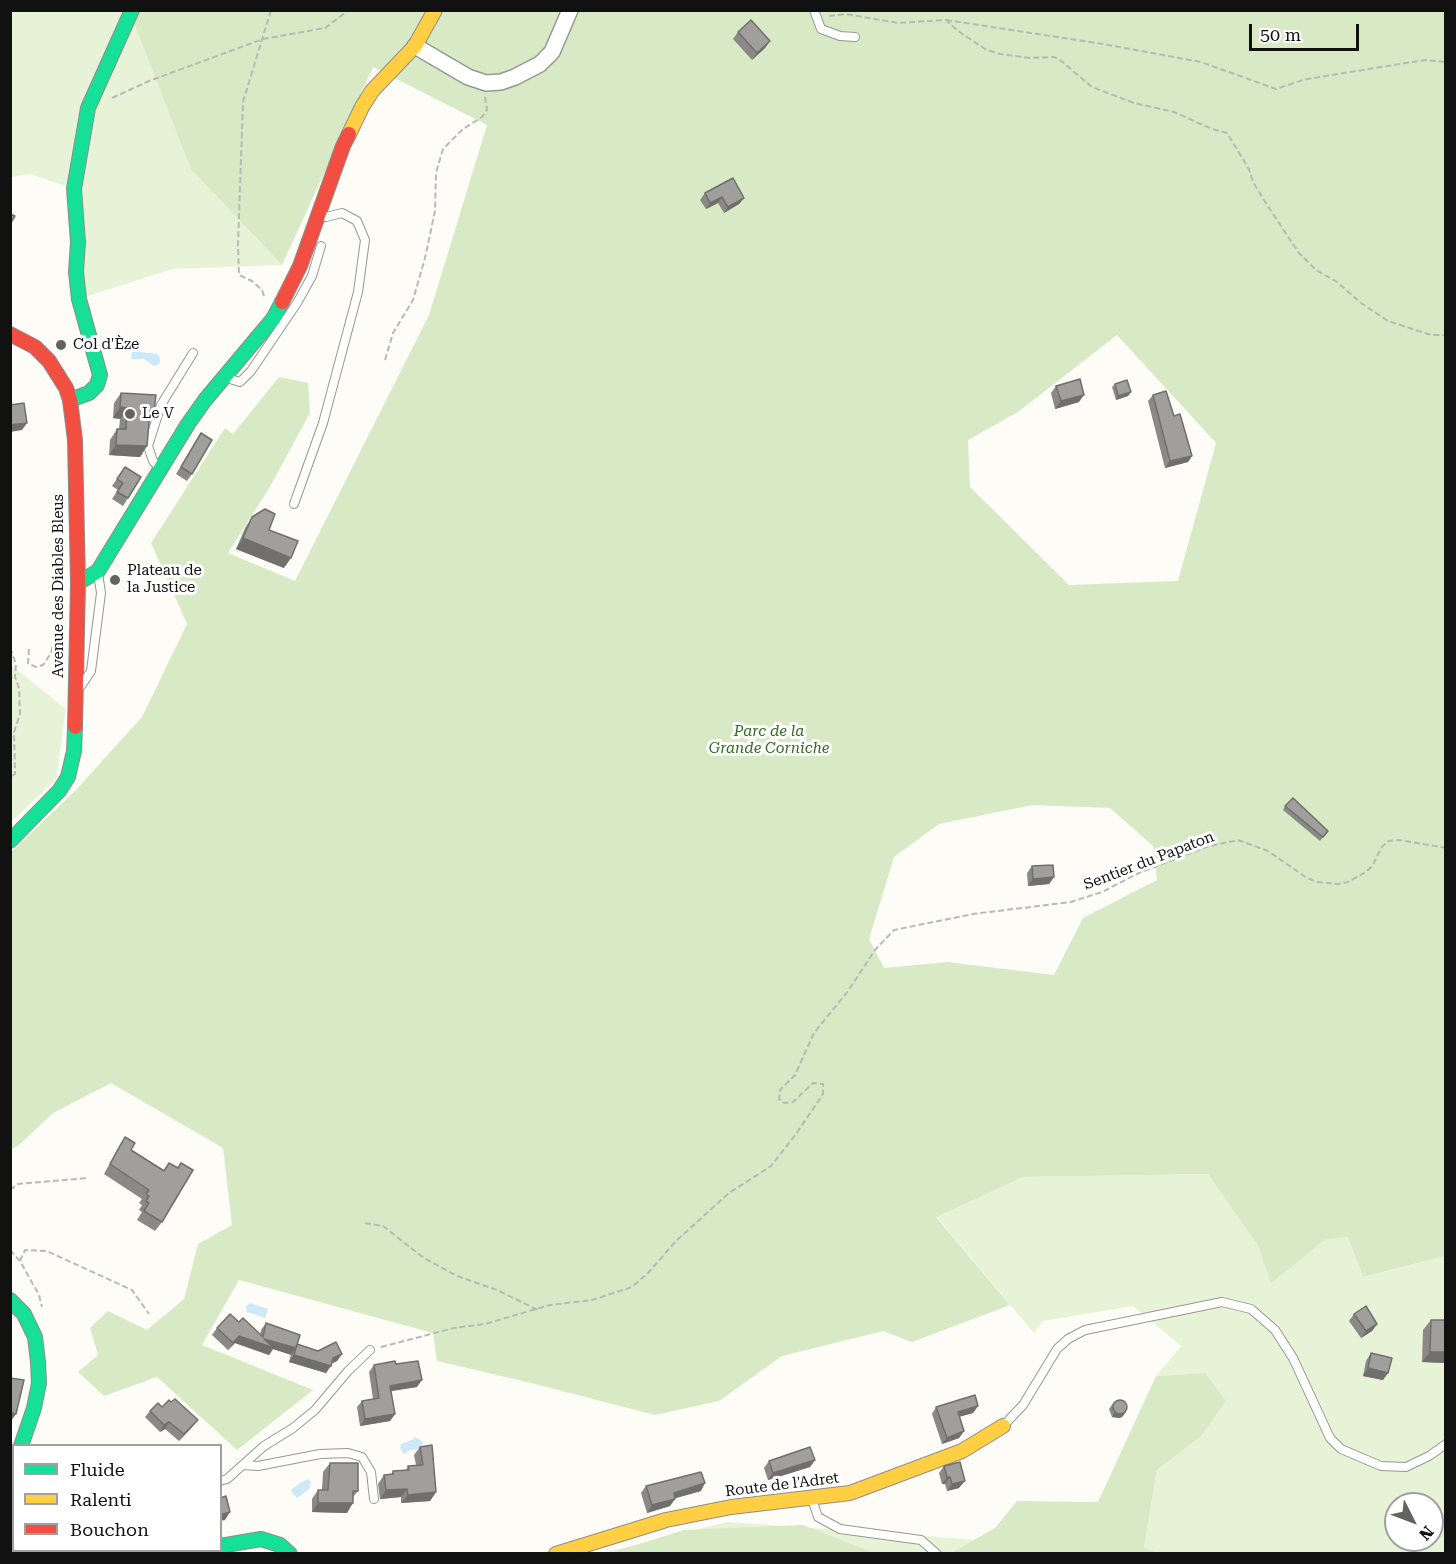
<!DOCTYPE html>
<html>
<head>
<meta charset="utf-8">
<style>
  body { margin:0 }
  #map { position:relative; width:1456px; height:1564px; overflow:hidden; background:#fdfcf7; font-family:"Roboto Serif",serif }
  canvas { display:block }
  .frame { position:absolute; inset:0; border:12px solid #111; pointer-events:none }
  .legend { position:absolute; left:12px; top:1444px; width:210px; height:108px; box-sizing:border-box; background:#fff; border:2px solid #a0a0a0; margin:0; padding:8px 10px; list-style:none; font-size:18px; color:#111 }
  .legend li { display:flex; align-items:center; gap:12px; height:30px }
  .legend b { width:30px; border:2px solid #a0a0a0 }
  .north { position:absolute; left:1384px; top:1492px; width:60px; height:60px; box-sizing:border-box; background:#fff; border:2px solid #a0a0a0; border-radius:50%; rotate:132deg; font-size:16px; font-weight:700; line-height:24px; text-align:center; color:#111 }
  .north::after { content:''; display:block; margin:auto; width:21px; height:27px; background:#646362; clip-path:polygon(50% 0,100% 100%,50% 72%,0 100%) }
  .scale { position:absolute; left:1249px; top:24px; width:110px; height:27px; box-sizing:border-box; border:3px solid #111; border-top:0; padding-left:8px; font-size:18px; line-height:21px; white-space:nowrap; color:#111; -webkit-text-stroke:4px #fff; paint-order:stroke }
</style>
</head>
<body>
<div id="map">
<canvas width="1456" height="1564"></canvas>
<div class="frame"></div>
<ul class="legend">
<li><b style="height:8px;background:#16e098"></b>Fluide</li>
<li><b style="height:8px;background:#ffcf43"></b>Ralenti</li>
<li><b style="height:8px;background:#f24e42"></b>Bouchon</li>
</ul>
<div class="north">N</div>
<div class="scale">50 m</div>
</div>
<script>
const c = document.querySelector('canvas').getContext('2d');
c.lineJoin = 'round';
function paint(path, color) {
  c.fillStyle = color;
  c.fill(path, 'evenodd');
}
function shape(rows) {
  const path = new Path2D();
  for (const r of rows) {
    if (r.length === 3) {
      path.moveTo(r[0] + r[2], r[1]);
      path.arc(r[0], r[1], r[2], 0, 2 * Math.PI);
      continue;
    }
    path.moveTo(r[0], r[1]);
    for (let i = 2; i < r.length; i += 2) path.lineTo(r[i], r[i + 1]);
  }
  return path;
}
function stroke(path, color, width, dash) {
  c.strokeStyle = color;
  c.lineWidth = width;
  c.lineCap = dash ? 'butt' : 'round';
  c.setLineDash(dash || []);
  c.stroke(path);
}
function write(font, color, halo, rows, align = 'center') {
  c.font = font + ' "Roboto Serif",serif';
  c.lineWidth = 6;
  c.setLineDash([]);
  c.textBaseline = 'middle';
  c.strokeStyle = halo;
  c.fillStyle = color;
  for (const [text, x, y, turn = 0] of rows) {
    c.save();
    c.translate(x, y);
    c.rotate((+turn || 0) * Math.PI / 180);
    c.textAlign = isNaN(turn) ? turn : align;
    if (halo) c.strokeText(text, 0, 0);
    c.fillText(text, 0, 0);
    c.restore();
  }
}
paint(shape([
  [10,11,399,11,199,177,282,265,172,269,79,299,74,189,30,174,11,177],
  [11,665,66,709,56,779,11,822],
  [1208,1174,1258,1246,1271,1282,1325,1240,1348,1237,1363,1277,1445,1256,1445,1553,1157,1554,1144,1548,1157,1470,1200,1437,1205,1373,1156,1376,1181,1346,1133,1306,1043,1321,1034,1333,936,1216,1023,1177],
  [1396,1504,1432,1504,1432,1540,1396,1540],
  [728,1522,1118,1550,1124,1554,598,1554]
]), '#e7f3d7');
paint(shape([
  [132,11,1445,11,1445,1256,1363,1277,1348,1237,1325,1240,1271,1283,1258,1246,1208,1174,1023,1177,936,1217,1010,1305,912,1342,883,1331,782,1356,719,1401,655,1415,527,1382,437,1361,433,1333,239,1280,202,1345,313,1390,237,1450,157,1377,104,1396,78,1372,98,1355,90,1328,108,1311,147,1330,184,1299,198,1244,232,1225,223,1148,111,1083,53,1113,18,1146,11,1149,11,852,75,791,142,717,187,624,151,543,225,428,233,434,279,377,308,383,310,413,271,485,228,553,295,581,429,315,487,125,373,67,282,265,191,169,131,15],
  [1117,335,1216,443,1178,581,1069,585,970,487,968,440,1018,412],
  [1032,805,1110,808,1153,846,1157,880,1083,918,1054,975,947,962,884,968,869,939,894,857,939,824],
  [1205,1373,1226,1401,1200,1437,1157,1470,1144,1548,1157,1553,951,1553,995,1528,1017,1501,1098,1502,1156,1376],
  [803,1525,871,1552,905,1552,610,1553,684,1530]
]), '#d8eac5');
paint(shape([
  [132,351,157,354,159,356,160,361,158,365,154,366,144,359,131,359],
  [250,1303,268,1309,265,1318,247,1312,246,1306],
  [415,1437,422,1441,423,1444,421,1447,419,1449,408,1451,405,1454,403,1453,400,1447,401,1444,412,1440],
  [308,1479,311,1482,309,1489,297,1498,291,1491,292,1489,300,1483]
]), '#cde8f7');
const lane = shape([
  [814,10,821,29,840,36,855,37],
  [229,377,233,380,240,382,251,371,297,303,312,276,321,246],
  [159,468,153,461,148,446,161,405,193,353],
  [294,504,323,423,358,292,365,240,357,221,342,213,326,217,320,215],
  [81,686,91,671,101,593,98,573],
  [1004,1425,1023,1405,1057,1349,1068,1339,1085,1330,1222,1302,1251,1309,1275,1330,1293,1358,1330,1438,1341,1449,1381,1466,1406,1467,1429,1456,1446,1444],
  [243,1465,258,1466,320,1454,348,1453,362,1457,371,1472,374,1499],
  [220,1481,227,1479,264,1446,293,1428,315,1410,348,1371,370,1350],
  [812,1499,818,1517,840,1529,921,1540,937,1554]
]);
const street = shape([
  [415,46,468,77,486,83,501,82,515,77,540,64,552,52,570,10],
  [10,1524,14,1525],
  [121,1550,171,1550]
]);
const fast = shape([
  [70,400,89,393,97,385,100,375,79,299,76,272,78,242,74,189,88,108,132,10],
  [78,583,98,571,188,424,205,400,273,319,282,302],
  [10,841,59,791,68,777,74,751,75,727],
  [10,1300,24,1314,35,1337,38,1362,39,1383,34,1408,21,1446],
  [10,1475,14,1466],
  [220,1546,261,1539,280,1545,290,1554]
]);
const slow = shape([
  [349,134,362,107,372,91,415,46,435,10],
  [556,1554,666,1520,731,1507,850,1493,962,1451,1003,1426]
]);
const jam = shape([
  [282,302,300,266,343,146,349,134],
  [10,334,35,347,49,361,66,388,70,400,75,440,78,583,75,727]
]);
stroke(lane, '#979795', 10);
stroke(street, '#979795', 18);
stroke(fast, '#8e8d8b', 16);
stroke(slow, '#8e8d8b', 16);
stroke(jam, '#8e8d8b', 16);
stroke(shape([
  [829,16,846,14,898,23,946,20,958,31,985,49,1000,54,1030,58,1054,57,1060,60,1092,87,1134,103,1174,112,1212,129,1227,133,1249,169,1253,182,1267,205,1299,253,1316,270,1337,282,1361,303,1388,321,1431,335,1446,335],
  [946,20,1103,44,1201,62,1276,89,1303,80,1344,73,1425,60,1446,62],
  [112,98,149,81,263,39,325,28,349,10],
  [264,296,262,290,252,281,239,275,238,245,243,102,271,10],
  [385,360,393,333,413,300,425,258,435,211,436,173,443,149,463,129,482,117,487,110,485,97],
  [10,648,16,664,15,677,19,688,20,714,14,732,15,774,10,777],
  [29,649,28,663,36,667,43,665,51,653,55,637,57,617,59,614],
  [10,1190,18,1184,87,1178],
  [365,1223,383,1226,424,1258,457,1276,497,1290,538,1310],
  [10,1250,20,1261,39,1295,42,1307],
  [20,1261,25,1250,47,1251,132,1290,149,1314],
  [381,1347,454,1328,485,1324,550,1305,592,1300,632,1287,648,1273,676,1241,729,1193,771,1166,796,1134,823,1094,823,1084,813,1083,793,1102,784,1103,779,1099,780,1090,795,1075,814,1033,848,991,875,950,894,930,973,914,1071,902,1102,892,1139,873,1206,847,1238,840,1268,851,1307,878,1317,882,1338,884,1348,882,1366,872,1373,865,1381,848,1388,841,1399,840,1446,848]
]), '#b9b9b8', 2, [6, 3]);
stroke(lane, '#fffffe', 8);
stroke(street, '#fffffe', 15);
stroke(fast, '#16e098', 14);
stroke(slow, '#ffcf43', 14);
stroke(jam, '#f24e42', 14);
paint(shape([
  [738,32,770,41,765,48,752,60,733,39],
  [705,193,744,198,739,204,724,213,718,203,706,209,700,200],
  [1115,384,1131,392,1128,396,1116,400,1112,387],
  [1056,386,1079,402,1055,409,1051,393],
  [121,393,149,417,147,446,140,457,109,455,110,440,117,429,119,429,120,419,113,418,114,403],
  [1153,395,1174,416,1192,456,1188,462,1165,468,1148,401],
  [201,433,192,474,187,481,176,474],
  [125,467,128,498,123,506,112,499,118,490,112,486],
  [252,517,269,530,284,568,236,549,245,528],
  [1285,806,1328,831,1320,841,1283,810],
  [1032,866,1054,877,1049,884,1028,886,1027,873],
  [125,1137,131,1150,164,1170,169,1163,162,1222,155,1231,137,1220,142,1212,139,1210,142,1205,139,1203,142,1199,104,1174,119,1146],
  [1354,1314,1377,1324,1372,1331,1361,1338,1349,1321],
  [1431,1320,1446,1363,1422,1362,1423,1330],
  [266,1323,297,1345,318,1351,342,1354,337,1361,331,1364,326,1373,289,1362,291,1354,273,1349,269,1355,235,1343,228,1350,212,1335,217,1328,260,1335,261,1330],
  [1371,1353,1383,1380,1363,1376,1366,1361],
  [396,1364,417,1387,391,1391,395,1414,390,1421,360,1426,357,1407,362,1401,373,1399,369,1372,374,1365],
  [1114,1402,1123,1416,1120,1418,1112,1417,1109,1409],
  [978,1406,973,1413,959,1417,964,1431,959,1438,942,1444,932,1414,936,1407],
  [162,1407,193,1426,179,1441,165,1429,160,1432,145,1417,150,1411],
  [420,1447,436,1492,430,1501,401,1503,401,1497,380,1499,378,1484,384,1475,391,1475,393,1471,406,1470,408,1466,416,1465,414,1455],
  [815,1460,810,1467,768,1480,764,1468,769,1461],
  [330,1463,358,1491,353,1497,347,1513,312,1512,312,1499,318,1490,322,1490,323,1472],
  [944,1466,959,1488,947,1491,945,1484,942,1484,939,1473],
  [646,1486,701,1491,675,1498,670,1506,647,1513,641,1493]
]), '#8a8986');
paint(shape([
  [770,41,765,48,752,60,757,53],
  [722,197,718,203,706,209,710,203],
  [744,198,739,204,724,213,728,207],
  [1131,392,1128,396,1116,400,1118,396],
  [1084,395,1079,402,1055,409,1061,401],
  [120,407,127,408,120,419,113,418],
  [27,423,22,430,10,432,10,425],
  [116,445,147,446,140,457,109,455],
  [1192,456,1188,462,1165,468,1170,461],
  [243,538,291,558,284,568,236,549],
  [1054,877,1049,884,1028,886,1033,879],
  [1377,1324,1372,1331,1361,1338,1366,1331],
  [239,1336,264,1339,296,1348,291,1355,273,1349,269,1355,235,1343,228,1350],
  [1430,1352,1446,1352,1446,1363,1422,1362],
  [342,1354,337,1361,328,1365,331,1366,326,1373,289,1362,294,1355,333,1358],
  [1368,1368,1388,1373,1383,1380,1363,1376],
  [422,1380,417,1387,385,1392,390,1386],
  [978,1406,973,1413,954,1418,958,1412],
  [10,1412,16,1414,11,1421,10,1421],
  [1126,1412,1123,1416,1120,1418,1112,1417,1115,1413],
  [395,1414,390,1421,360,1426,365,1419],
  [198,1420,193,1426,179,1441,184,1434],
  [169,1422,165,1429,160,1432,164,1425],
  [964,1431,959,1438,942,1444,947,1438],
  [815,1460,810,1467,768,1480,773,1473],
  [947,1477,950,1477,945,1484,942,1484],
  [965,1481,959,1488,947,1491,952,1484],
  [705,1483,701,1491,669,1500,674,1493],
  [407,1489,401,1497,380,1499,386,1490],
  [436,1492,430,1501,401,1503,408,1495],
  [675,1499,670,1506,647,1513,652,1505],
  [318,1503,353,1503,347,1513,312,1512],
  [230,1512,225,1520,220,1521,220,1515],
  [24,1551,36,1554,22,1554]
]), '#716f6d');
const building = shape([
  [751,20,770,41,757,53,738,32,751,20],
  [733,178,744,198,728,207,722,197,710,203,705,193,733,178],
  [10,214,15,216,10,224,10,214],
  [1080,379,1084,395,1061,401,1056,386,1080,379],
  [1127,380,1131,392,1118,396,1115,384,1127,380],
  [1166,391,1174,416,1180,414,1192,456,1170,461,1153,395,1166,391],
  [121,393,156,395,154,411,150,411,147,446,116,445,117,429,126,429,127,408,120,407,121,393],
  [24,403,27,423,10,425,10,405,24,403],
  [201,433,212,440,192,474,181,467,201,433],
  [125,467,141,477,128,498,117,492,123,483,117,479,125,467],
  [265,509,275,514,269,530,298,541,291,558,243,538,252,517,265,509],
  [1293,798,1328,831,1323,837,1285,806,1293,798],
  [1053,865,1054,877,1033,879,1032,866,1053,865],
  [125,1137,135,1143,131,1150,164,1171,169,1163,178,1168,181,1163,193,1170,162,1222,144,1211,149,1203,146,1201,149,1196,146,1194,149,1190,110,1164,125,1137],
  [1366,1306,1377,1324,1366,1331,1354,1314,1366,1306],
  [230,1314,239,1322,243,1318,263,1337,266,1323,300,1335,296,1348,264,1339,274,1348,239,1336,233,1343,217,1328,230,1314],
  [1431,1320,1446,1320,1446,1352,1430,1352,1431,1320],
  [336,1342,342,1354,333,1358,331,1366,294,1355,297,1344,318,1351,336,1342],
  [1371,1353,1392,1358,1388,1373,1368,1368,1371,1353],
  [395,1361,396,1364,418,1361,422,1380,390,1386,395,1414,365,1419,362,1401,379,1398,374,1365,395,1361],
  [10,1378,24,1380,16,1414,10,1412,10,1378],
  [975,1395,978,1406,958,1412,964,1431,947,1438,936,1407,975,1395],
  [175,1399,198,1420,184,1434,169,1422,164,1425,150,1411,158,1403,162,1407,169,1400,171,1402,175,1399],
  [1120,1407,7],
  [432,1445,436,1492,408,1495,407,1489,386,1490,384,1475,393,1474,393,1471,409,1470,408,1466,423,1465,420,1447,432,1445],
  [810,1447,815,1460,773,1473,769,1461,810,1447],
  [960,1462,965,1481,952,1484,950,1477,947,1477,944,1466,960,1462],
  [330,1463,358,1463,358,1491,353,1491,353,1503,318,1503,318,1490,328,1490,330,1463],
  [701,1472,705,1483,674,1493,675,1499,652,1505,646,1486,701,1472],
  [226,1496,230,1512,220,1515,220,1498,226,1496],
  [10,1526,14,1527,14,1551,24,1551,24,1554,10,1554,10,1526],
  [25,1551,80,1551,79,1554,36,1554,25,1551]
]);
paint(building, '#a19f9c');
stroke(building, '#716f6d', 1.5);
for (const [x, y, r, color] of [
  [61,345,6,"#646362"],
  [130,414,6,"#646362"],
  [115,580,6,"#646362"]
]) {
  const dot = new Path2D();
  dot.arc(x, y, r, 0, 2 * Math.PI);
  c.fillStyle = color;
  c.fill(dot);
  stroke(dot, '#fff', 2);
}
write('15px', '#111', '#fff', [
  ["Col d'Èze",73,345],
  ["Le V",142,414],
  ["Plateau de",127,571],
  ["la Justice",127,588]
], 'left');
write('15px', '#111', '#fff', [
  ["Avenue des Diables Bleus",59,586,-90],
  ["Sentier du Papaton",1149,861,-21],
  ["Route de l'Adret",782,1485,-7]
]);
write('italic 15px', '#2f6b1f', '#fff', [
  ["Parc de la",769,732],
  ["Grande Corniche",769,749]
]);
</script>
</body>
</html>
